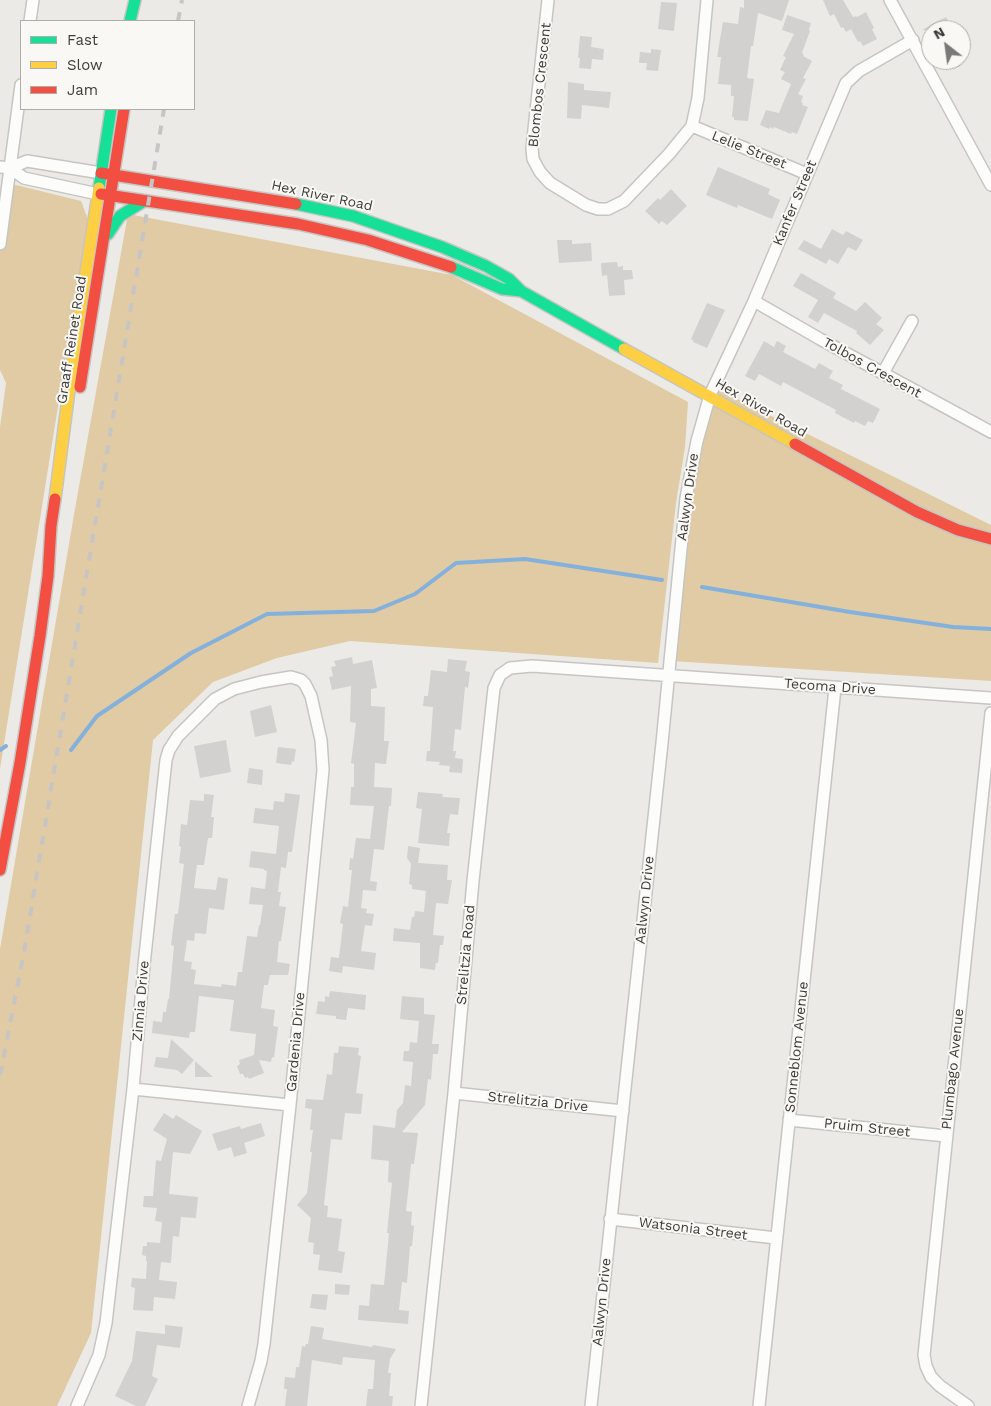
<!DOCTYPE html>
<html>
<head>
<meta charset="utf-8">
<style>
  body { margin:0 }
  #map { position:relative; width:991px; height:1406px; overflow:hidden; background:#eceae7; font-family:"Work Sans",sans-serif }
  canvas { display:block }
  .legend { position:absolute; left:20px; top:20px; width:175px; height:90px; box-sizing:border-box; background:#faf8f4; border:1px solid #aeadaa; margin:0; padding:6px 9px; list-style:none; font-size:15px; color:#3d3c3b }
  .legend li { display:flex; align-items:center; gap:10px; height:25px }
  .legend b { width:25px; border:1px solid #aeadaa }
  .north { position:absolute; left:921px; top:20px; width:50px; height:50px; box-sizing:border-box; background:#faf8f4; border:1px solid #aeadaa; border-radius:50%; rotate:330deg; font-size:14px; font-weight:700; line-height:20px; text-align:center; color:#3d3c3b }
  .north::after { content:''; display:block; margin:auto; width:18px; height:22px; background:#7a7977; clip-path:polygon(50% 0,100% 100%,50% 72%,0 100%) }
</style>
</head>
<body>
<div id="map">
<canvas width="991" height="1406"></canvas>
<ul class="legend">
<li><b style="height:6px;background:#16e098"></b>Fast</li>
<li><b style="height:6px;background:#ffcf43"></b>Slow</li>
<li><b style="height:6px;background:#f24e42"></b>Jam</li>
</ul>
<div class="north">N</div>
</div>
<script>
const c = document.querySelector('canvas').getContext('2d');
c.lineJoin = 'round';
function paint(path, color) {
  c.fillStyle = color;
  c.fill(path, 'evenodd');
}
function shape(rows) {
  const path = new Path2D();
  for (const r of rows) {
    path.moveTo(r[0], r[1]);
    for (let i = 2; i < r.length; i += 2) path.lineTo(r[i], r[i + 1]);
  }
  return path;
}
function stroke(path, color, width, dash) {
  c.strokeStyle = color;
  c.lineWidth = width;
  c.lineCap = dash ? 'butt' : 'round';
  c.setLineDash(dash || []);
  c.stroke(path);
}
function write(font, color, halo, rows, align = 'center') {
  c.font = font + ' "Work Sans",sans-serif';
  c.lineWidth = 4;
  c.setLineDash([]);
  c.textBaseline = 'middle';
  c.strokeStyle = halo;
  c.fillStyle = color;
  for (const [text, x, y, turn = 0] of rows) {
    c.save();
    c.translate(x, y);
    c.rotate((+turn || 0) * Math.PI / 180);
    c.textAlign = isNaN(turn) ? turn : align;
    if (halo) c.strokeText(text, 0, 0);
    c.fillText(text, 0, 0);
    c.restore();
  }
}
paint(shape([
  [8,183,81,201,88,219,0,769,0,427,6,383,0,370,0,241],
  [128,214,452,275,688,402,685,447,676,503,658,663,350,641,277,658,213,682,153,740,91,1333,57,1406,0,1406,0,949,76,503],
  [719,390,991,525,991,681,671,661,692,495,701,447]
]), '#e0cba4');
stroke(shape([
  [702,587,850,612,953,627,991,629],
  [0,750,6,746],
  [71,750,97,716,191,653,267,614,374,611,415,594,456,563,525,559,662,580]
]), '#84b0dc', 4);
paint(shape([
  [744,0,789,0,782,21,758,13,753,46,751,46,747,78,754,79,748,121,734,120,734,117,732,117,734,96,731,96,731,85,718,84,721,57,717,57,723,22,738,24,740,7,744,8],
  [823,0,843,0,853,17,856,16,857,17,866,12,874,28,872,29,877,39,863,46,860,41,858,42,851,29,846,32,843,27,841,28,834,14,830,16],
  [661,2,677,3,674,31,658,29],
  [787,15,811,23,809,30,810,31,802,53,804,55,803,56,812,61,803,78,806,79,798,94,803,96,801,102,803,103,802,105,808,107,797,134,792,132,791,134,774,127,773,129,770,127,769,129,760,125,766,110,779,113,791,84,781,79,785,72,780,70,786,57,783,56,794,34,782,30],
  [946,17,953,30,922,30],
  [580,36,592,37,591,47,604,49,603,60,592,59,591,69,579,68,580,58,578,58],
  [651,49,661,50,658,71,646,70,647,63,639,63,640,52,651,53],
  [568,82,584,84,584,90,611,92,609,108,582,105,581,119,567,118],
  [718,167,770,189,768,194,780,200,772,219,738,205,737,208,706,195],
  [671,189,687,206,667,225,662,221,659,224,645,211,658,198,660,200],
  [832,229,843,235,846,231,863,240,856,251,848,247,838,264,829,259,826,264,798,249,804,240,821,249],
  [557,240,572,240,572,244,591,243,592,261,559,263],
  [617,262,618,267,623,266,623,270,632,270,633,279,624,280,625,295,609,296,607,275,602,276,601,263],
  [801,273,836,293,833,298,856,311,865,302,882,318,876,324,884,330,870,345,856,333,857,331,824,313,818,323,808,317,818,300,793,286],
  [707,303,725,310,707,348,693,342,694,341,691,339],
  [764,341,774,347,777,341,786,346,783,352,815,369,819,363,833,371,829,378,843,385,841,389,880,409,873,423,868,421,865,426,855,421,854,423,835,413,836,410,783,382,781,386,759,374,755,381,745,376],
  [352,657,353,664,372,660,377,688,371,689,371,706,385,707,384,741,389,741,386,764,375,763,374,787,392,788,391,806,389,806,384,850,374,849,370,881,377,882,376,891,363,890,361,908,367,909,366,913,374,914,372,926,365,925,361,951,376,953,374,970,343,966,342,973,329,971,331,957,339,958,343,924,340,923,343,906,348,907,352,870,349,870,350,858,353,859,356,838,370,839,374,806,350,805,351,787,354,787,354,764,351,763,356,723,350,722,351,686,332,690,329,677,333,676,331,667,336,666,334,661],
  [448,659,467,661,465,671,470,672,468,688,465,687,461,730,455,729,453,751,456,751,455,758,463,759,462,773,449,772,450,766,439,765,440,762,426,761,427,751,430,751,433,707,423,706,424,696,428,696,431,670,447,672],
  [271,705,277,732,255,737,250,711],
  [226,740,231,772,200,778,194,746],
  [278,747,296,749,294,762,292,761,291,765,276,763],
  [249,768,263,770,262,785,247,783],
  [418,792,443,794,442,797,460,798,458,815,450,814,447,833,450,833,449,846,418,843,422,809,416,808],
  [285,793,300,795,292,852,288,852,286,868,281,867,278,892,281,892,279,906,286,907,281,941,279,941,277,962,290,964,288,975,270,975,268,985,264,985,261,1008,275,1010,273,1026,278,1027,274,1058,272,1057,271,1062,259,1060,264,1073,249,1079,248,1077,245,1078,243,1074,240,1074,237,1066,240,1064,239,1060,254,1055,256,1034,230,1031,234,1000,199,996,195,1032,190,1032,189,1038,152,1033,153,1021,162,1022,163,1012,166,1012,168,999,169,999,174,946,171,945,175,914,178,914,184,864,179,863,181,847,179,846,181,824,187,825,190,800,204,801,204,794,214,795,211,817,214,817,212,838,208,838,204,865,197,865,194,888,216,890,218,877,228,879,224,910,209,908,206,934,195,933,194,941,187,940,184,961,192,962,191,969,196,970,194,984,221,987,222,984,236,986,238,972,242,972,247,936,257,937,259,925,260,925,263,905,249,904,251,887,265,889,267,871,264,870,264,869,249,867,251,851,276,854,279,826,253,823,255,808,273,810,274,801,284,802],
  [408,846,420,848,418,863,448,865,447,880,452,880,448,904,436,903,433,935,444,936,443,945,440,945,438,963,436,963,435,970,420,968,420,943,393,941,394,928,410,930,412,917,414,917,415,911,424,912,426,891,412,889,412,885,409,884,411,864,407,858],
  [330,991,366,995,365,1010,348,1008,346,1020,336,1019,336,1016,316,1014,318,1001,325,1002,325,996,329,997],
  [402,996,424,998,424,1014,435,1015,432,1044,439,1044,438,1054,433,1054,431,1080,428,1079,425,1105,402,1132,418,1133,414,1164,411,1164,406,1211,412,1212,411,1225,414,1226,412,1246,410,1246,407,1283,402,1282,399,1310,409,1311,408,1324,358,1320,359,1305,369,1306,371,1284,384,1285,388,1244,389,1233,387,1233,392,1183,388,1182,389,1161,371,1159,372,1143,373,1125,395,1128,397,1110,403,1103,405,1085,411,1086,413,1062,403,1061,404,1051,409,1051,410,1042,417,1043,419,1021,400,1019],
  [171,1039,194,1060,182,1074,177,1070,154,1067,156,1057,168,1058],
  [339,1046,359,1048,358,1055,361,1056,356,1093,363,1094,361,1114,345,1113,342,1140,331,1139,324,1205,328,1206,327,1217,342,1219,338,1251,345,1252,342,1273,318,1270,320,1255,313,1254,314,1243,308,1242,311,1218,297,1205,307,1193,312,1152,310,1152,313,1130,310,1130,312,1109,305,1108,306,1099,323,1100,327,1074,332,1075,334,1053,338,1053],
  [195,1061,213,1077,195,1077],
  [164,1113,173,1119,176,1115,202,1131,190,1154,173,1152,169,1194,198,1197,196,1218,181,1217,179,1237,173,1236,171,1263,161,1262,159,1280,177,1282,175,1299,154,1297,153,1311,133,1310,135,1288,131,1287,132,1278,146,1279,147,1261,146,1261,146,1256,142,1255,143,1246,147,1246,147,1242,160,1243,162,1222,155,1221,157,1208,143,1207,144,1196,153,1196,156,1160,161,1161,167,1139,153,1130],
  [261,1123,265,1136,244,1143,247,1153,234,1157,231,1147,218,1151,212,1134,240,1126,241,1129],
  [335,1284,350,1285,349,1295,335,1294],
  [312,1294,328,1295,326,1310,310,1308],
  [165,1325,183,1327,180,1348,157,1345,152,1376,158,1379,145,1406,136,1406,115,1396,132,1361,136,1331,165,1334],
  [311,1326,324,1328,322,1339,372,1347,373,1345,396,1349,390,1359,388,1373,391,1373,389,1396,393,1396,392,1406,366,1406,368,1389,373,1389,375,1360,343,1357,342,1365,312,1360,307,1406,285,1406,287,1389,284,1389,285,1377,295,1378,296,1367,299,1367,302,1346,305,1347,306,1344,308,1344]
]), '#d2d1cf');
const street = shape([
  [548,0,532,148,533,159,540,172,550,183,586,205,598,209,608,209,624,201,669,154,692,126,698,98,707,0],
  [890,0,991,185],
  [30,21,33,0],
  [692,126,807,174],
  [0,167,10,168,24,178,98,194],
  [10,168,27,161,101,173],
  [0,244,21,85],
  [754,301,820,339,991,432],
  [883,373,912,321],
  [133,1089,290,1105],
  [454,1093,623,1111],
  [789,1120,946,1136],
  [610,1219,776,1238],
  [77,1406,99,1355,106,1323,133,1089,144,965,166,760,169,750,178,736,215,699,234,689,261,682,291,677,301,680,305,684,311,696,321,740,323,770,290,1105,264,1344,261,1361,248,1406],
  [421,1406,454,1093,473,881,494,688,500,675,510,668,532,666,991,698],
  [591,1406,662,743,686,498,697,441,710,395,754,301,846,83,859,71,913,40],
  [759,1406,835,688],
  [968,1406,940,1386,931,1377,926,1366,924,1355,991,713]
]);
const fast = shape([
  [130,21,135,0],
  [99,188,111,109],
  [296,204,353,216,442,247,486,266,509,279,521,291,624,349],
  [108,234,120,216,144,201],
  [451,267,502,289,521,291]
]);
const slow = shape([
  [624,349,795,444],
  [55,499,76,336,99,188]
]);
const jam = shape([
  [101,173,296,204],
  [101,194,298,224,368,240,451,267],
  [80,387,124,109],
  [795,444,917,512,958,530,991,539],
  [0,870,20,763,40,636,48,576,51,526,55,499]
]);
stroke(street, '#c6c5c2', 14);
stroke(fast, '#c6c5c2', 14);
stroke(slow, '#c6c5c2', 14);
stroke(jam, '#c6c5c2', 14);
stroke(street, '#fcfcfb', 11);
stroke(fast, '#16e098', 11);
stroke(slow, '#ffcf43', 11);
stroke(jam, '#f24e42', 11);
stroke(shape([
  [178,21,182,0],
  [0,1075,24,952,164,109]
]), '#c6c5c4', 4, [9, 9]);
write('14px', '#3d3c3b', '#faf8f4', [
  ["Blombos Crescent",540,85,-84],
  ["Lelie Street",749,150,22],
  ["Hex River Road",322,196,12],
  ["Kanfer Street",795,203,-67],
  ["Graaff Reinet Road",72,340,-81],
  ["Tolbos Crescent",872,368,29],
  ["Hex River Road",761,408,30],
  ["Aalwyn Drive",688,497,-82],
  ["Tecoma Drive",830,687,4],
  ["Aalwyn Drive",645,900,-84],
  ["Strelitzia Road",466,955,-85],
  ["Zinnia Drive",141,1001,-85],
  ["Gardenia Drive",296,1042,-85],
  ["Sonneblom Avenue",797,1047,-84],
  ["Plumbago Avenue",953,1069,-84],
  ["Strelitzia Drive",538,1102,6],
  ["Pruim Street",867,1128,6],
  ["Watsonia Street",693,1229,7],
  ["Aalwyn Drive",602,1302,-84]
]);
</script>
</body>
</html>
